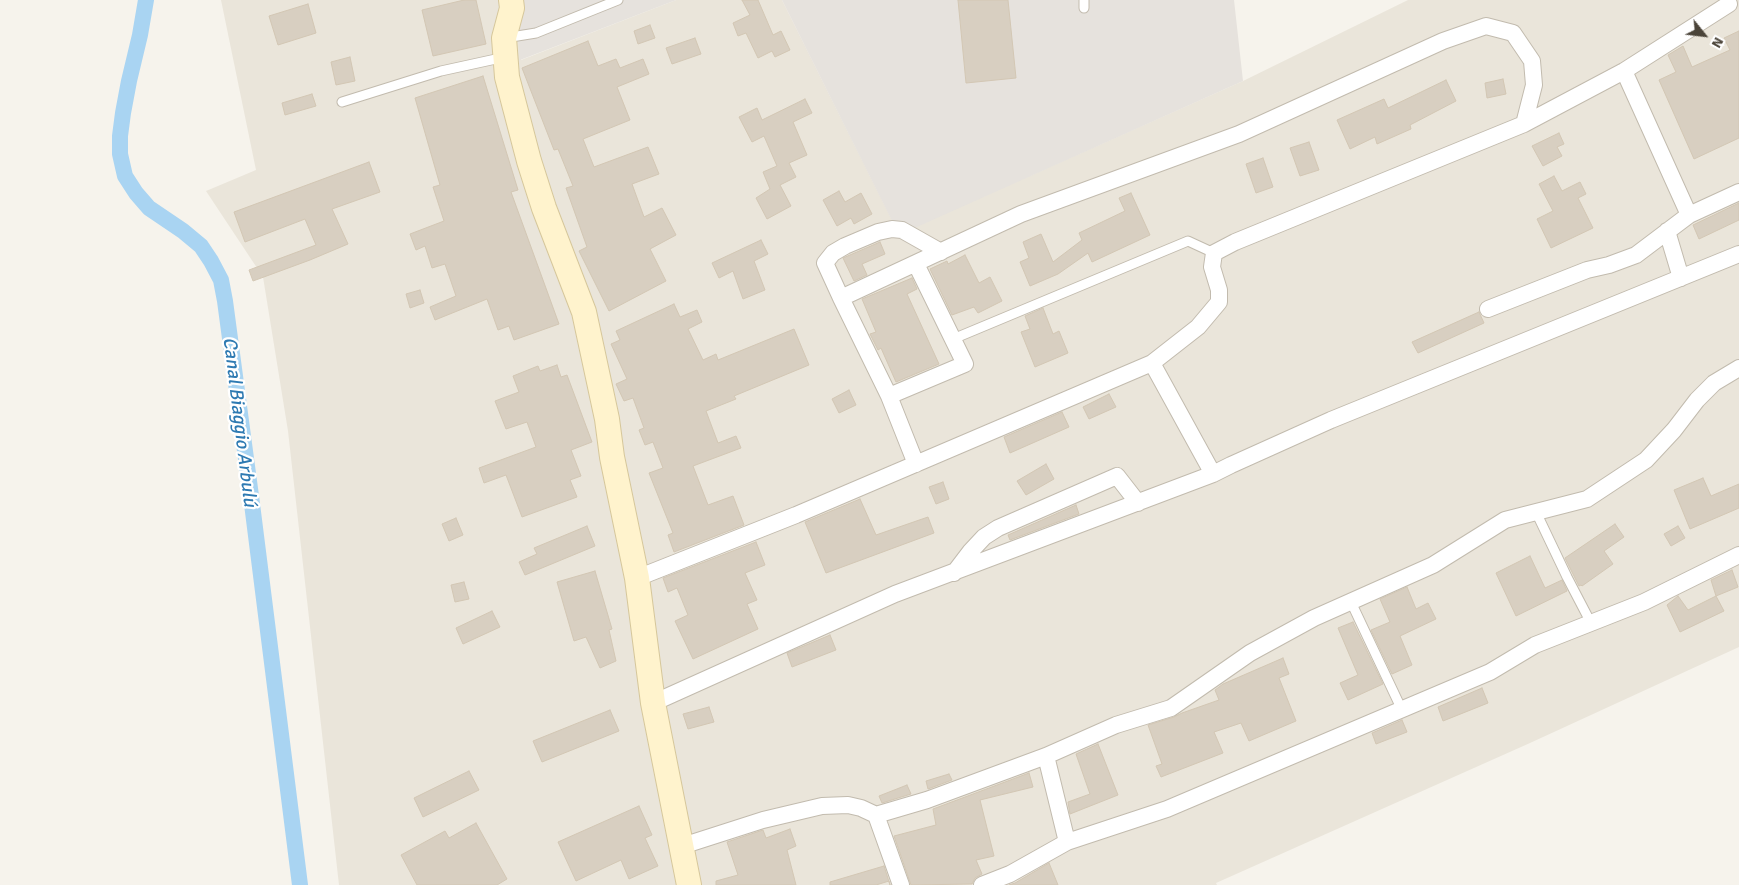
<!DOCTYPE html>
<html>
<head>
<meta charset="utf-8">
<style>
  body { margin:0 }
  #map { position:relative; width:1739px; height:885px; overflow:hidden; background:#f6f3ec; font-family:Signika,sans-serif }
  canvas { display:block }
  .north { position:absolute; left:1679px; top:10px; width:50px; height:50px; -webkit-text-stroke:4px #fff; paint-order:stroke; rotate:119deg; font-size:14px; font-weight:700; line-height:20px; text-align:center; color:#4b4439 }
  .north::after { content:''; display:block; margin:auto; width:18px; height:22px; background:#4b4439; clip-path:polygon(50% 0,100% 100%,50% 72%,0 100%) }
</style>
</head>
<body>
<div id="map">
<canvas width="1739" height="885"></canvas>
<div class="north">N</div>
</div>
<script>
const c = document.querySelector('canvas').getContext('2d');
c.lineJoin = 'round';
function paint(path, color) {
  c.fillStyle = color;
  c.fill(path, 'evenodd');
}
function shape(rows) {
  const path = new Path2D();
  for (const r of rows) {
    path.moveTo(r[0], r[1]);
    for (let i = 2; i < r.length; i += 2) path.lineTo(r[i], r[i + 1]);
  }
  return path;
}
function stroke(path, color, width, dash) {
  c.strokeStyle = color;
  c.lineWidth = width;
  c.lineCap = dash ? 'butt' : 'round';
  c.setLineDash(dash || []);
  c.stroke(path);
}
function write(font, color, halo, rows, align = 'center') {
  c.font = font + ' Signika,sans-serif';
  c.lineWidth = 4.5;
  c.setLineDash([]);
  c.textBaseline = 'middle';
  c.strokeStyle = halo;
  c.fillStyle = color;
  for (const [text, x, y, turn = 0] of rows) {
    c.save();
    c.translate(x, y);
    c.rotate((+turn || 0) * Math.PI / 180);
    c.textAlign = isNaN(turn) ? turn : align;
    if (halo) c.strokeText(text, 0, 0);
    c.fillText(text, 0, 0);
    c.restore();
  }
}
paint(shape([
  [221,0,515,0,521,60,676,0,782,0,899,234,1243,81,1408,0,1739,0,1739,647,1530,743,1216,883,1217,885,339,885,288,431,263,277,206,191,256,170]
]), '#eae5da');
paint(shape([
  [515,0,676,0,520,60],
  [782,0,1234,0,1243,81,899,235]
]), '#e6e2dd');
stroke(shape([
  [146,0,140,35,129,81,123,113,120,136,120,154,125,176,136,193,149,208,183,231,201,246,211,261,221,280,225,301,251,496,300,885]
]), '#a9d4f2', 16);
const building = shape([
  [464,0,476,0,486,44,433,56,422,10,464,0],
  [742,0,758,0,773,35,781,31,790,50,775,57,772,51,758,58,746,33,738,36,733,23,750,15,742,0],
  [958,0,1008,0,1016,78,966,83,958,0],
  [308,4,316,33,278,45,269,16,308,4],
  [650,25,655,38,638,44,634,31,650,25],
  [1739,31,1739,138,1694,159,1659,80,1676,72,1668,55,1683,46,1692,67,1730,50,1724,38,1739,31],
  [695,38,701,54,672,64,666,48,695,38],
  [588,41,598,66,616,59,620,68,643,59,649,74,617,87,630,120,583,139,594,167,648,147,659,174,632,184,644,217,662,208,676,235,650,249,666,281,609,311,579,251,587,247,566,188,573,186,558,149,554,150,522,68,588,41],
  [350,57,355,81,336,85,331,62,350,57],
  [483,76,518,190,511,192,559,324,514,340,509,326,498,330,487,299,435,320,430,307,456,296,445,264,432,268,425,246,416,250,410,234,444,221,433,187,440,185,415,98,483,76],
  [1503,79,1506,94,1487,98,1485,83,1503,79],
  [1446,80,1456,101,1410,125,1411,129,1377,144,1375,137,1350,149,1337,120,1384,99,1388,108,1446,80],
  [312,94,316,106,285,115,282,103,312,94],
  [805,99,812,113,793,122,807,155,789,163,796,177,780,185,791,206,767,219,756,198,770,189,763,172,777,166,764,136,752,142,739,117,757,108,762,120,805,99],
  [1559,133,1564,144,1557,147,1562,156,1543,166,1532,146,1559,133],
  [1309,142,1319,170,1300,176,1290,148,1309,142],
  [1263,158,1273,187,1256,193,1246,164,1263,158],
  [369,162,380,192,332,209,348,244,310,260,253,281,249,270,316,245,305,219,245,242,234,212,369,162],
  [1554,176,1562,191,1580,182,1586,194,1578,198,1593,228,1551,248,1537,219,1553,211,1539,184,1554,176],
  [839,191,845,202,861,193,872,214,854,224,851,218,837,226,823,200,839,191],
  [1131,193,1150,235,1092,262,1088,253,1058,274,1030,286,1020,262,1029,258,1023,242,1041,234,1053,262,1082,240,1079,233,1125,211,1119,198,1131,193],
  [1739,203,1739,220,1699,239,1693,225,1739,203],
  [761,240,768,254,754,261,765,290,743,299,733,271,719,278,712,263,761,240],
  [880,242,885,254,862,264,867,275,854,281,843,258,880,242],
  [965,255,979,283,990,277,1002,301,978,313,974,307,952,315,930,269,947,261,948,264,965,255],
  [912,278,917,289,907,294,939,364,896,382,881,348,878,350,870,334,876,332,862,299,912,278],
  [420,290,424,303,410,308,406,294,420,290],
  [674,304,680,317,697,310,702,322,688,329,703,360,716,354,718,360,794,329,809,365,734,396,736,399,706,411,718,443,736,436,741,448,693,466,708,505,733,496,744,525,674,552,668,535,673,533,649,473,663,468,653,442,645,445,639,430,644,428,633,398,624,401,616,384,627,379,611,344,620,340,616,331,674,304],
  [1043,308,1053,334,1059,331,1068,353,1035,367,1021,332,1030,329,1025,316,1043,308],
  [1479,312,1484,323,1418,353,1412,342,1479,312],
  [557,365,561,377,567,375,592,442,571,450,581,476,570,480,577,497,522,517,506,475,484,483,479,468,536,447,527,422,506,429,495,401,519,392,513,376,538,366,540,371,557,365],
  [849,390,856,405,839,413,832,399,849,390],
  [1109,394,1116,407,1089,419,1083,407,1109,394],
  [1062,412,1069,427,1010,453,1004,437,1062,412],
  [1046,464,1054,479,1026,495,1017,481,1046,464],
  [1703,478,1711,496,1739,484,1739,508,1690,529,1674,490,1703,478],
  [943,482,949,499,936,504,929,487,943,482],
  [860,499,876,535,928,517,934,533,826,573,805,522,860,499],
  [1076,505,1079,514,1010,540,1008,535,1076,505],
  [456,518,463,535,449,541,442,524,456,518],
  [1615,524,1624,537,1604,551,1613,564,1582,586,1581,585,1579,586,1565,558,1615,524],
  [587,526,595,546,525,575,519,562,537,554,534,548,587,526],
  [1678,526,1685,538,1671,546,1664,534,1678,526],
  [756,542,765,565,745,573,757,600,747,604,758,629,693,659,675,621,688,615,677,588,668,592,663,578,756,542],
  [1530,556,1545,588,1562,580,1567,591,1516,616,1496,573,1530,556],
  [1732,570,1738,587,1716,596,1711,580,1732,570],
  [595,571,612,629,609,630,616,661,600,668,586,637,574,641,557,582,595,571],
  [464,582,469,599,455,602,451,585,464,582],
  [1407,587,1416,609,1428,603,1436,619,1400,636,1412,665,1392,674,1371,630,1390,622,1380,599,1407,587],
  [1678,596,1688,610,1716,596,1724,611,1680,632,1667,605,1678,596],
  [492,611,500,627,463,644,456,628,492,611],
  [1353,622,1383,684,1348,700,1340,683,1358,675,1338,628,1353,622],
  [830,635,836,650,792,667,787,653,830,635],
  [1283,658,1289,674,1279,678,1296,721,1249,741,1241,723,1214,732,1223,753,1161,777,1156,766,1162,764,1148,725,1174,717,1182,713,1219,700,1215,690,1223,684,1283,658],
  [1482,688,1488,703,1443,721,1438,707,1482,688],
  [709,707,714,722,688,729,683,714,709,707],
  [610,710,619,731,542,762,533,741,610,710],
  [1402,720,1407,732,1376,744,1372,733,1402,720],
  [1098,744,1118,795,1070,814,1068,802,1090,794,1076,754,1098,744],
  [469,771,479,790,423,817,414,798,469,771],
  [1029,773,1033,787,980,800,994,856,976,860,982,874,975,878,972,884,911,885,894,836,936,825,933,809,1029,773],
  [949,774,952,780,928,789,926,781,949,774],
  [907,785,911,794,882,803,879,796,907,785],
  [639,806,652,835,645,838,658,866,629,879,621,860,576,881,558,842,639,806],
  [476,823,507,879,497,885,417,885,401,855,445,831,449,838,476,823],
  [790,829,796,846,787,850,796,885,716,885,716,881,738,875,727,842,763,830,766,838,790,829],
  [1049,863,1058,885,1009,885,1015,883,1049,863],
  [884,866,890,885,889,881,876,885,830,885,830,882,884,866]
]);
paint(building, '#d8cfc1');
stroke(building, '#d3c7b4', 1);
const service = shape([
  [1084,0,1084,8],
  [505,38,536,33,618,0],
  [342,102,441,71,505,57],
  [953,339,1188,241,1214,253],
  [1536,512,1567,577,1591,623],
  [1351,602,1402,710]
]);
const minor = shape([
  [1624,71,1689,215],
  [1667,231,1681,278],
  [841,298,1021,214,1239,134,1443,41,1486,26,1513,33,1532,61,1534,85,1524,124],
  [1488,309,1587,270,1609,265,1636,255,1689,215,1739,192],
  [1152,363,1213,474],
  [889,396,965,364,916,264],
  [916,464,889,396,841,298,825,263,833,253,845,246,878,232,892,229,902,230,941,252],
  [954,573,970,552,984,537,998,528,1117,476,1138,503],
  [637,578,796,515,1152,363,1198,327,1219,302,1219,290,1212,267,1214,253,1235,242,1524,124,1624,71,1729,4],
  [653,703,895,594,1213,474,1231,465,1331,420,1739,254],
  [1046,756,1067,842],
  [876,815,901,885],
  [682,846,763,820,822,806,848,805,861,808,876,815,927,800,1046,756,1116,725,1171,708,1250,653,1314,618,1433,565,1505,520,1587,499,1646,460,1674,430,1697,400,1714,383,1739,368],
  [982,885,1010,874,1067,842,1167,809,1490,672,1535,645,1644,602,1739,555]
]);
const secondary = shape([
  [511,0,512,8,504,38,507,77,529,161,544,208,584,312,607,419,612,457,637,578,653,703,689,885]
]);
stroke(service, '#c2bbae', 11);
stroke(minor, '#c2bbae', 18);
stroke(secondary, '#d6c79b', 26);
stroke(service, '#fff', 9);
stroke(minor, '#fff', 16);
stroke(secondary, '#fff3cd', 24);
write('italic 19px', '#2e7ab2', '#fff', [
  ["Canal Biaggio Arbulú",239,422,83]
]);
</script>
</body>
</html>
